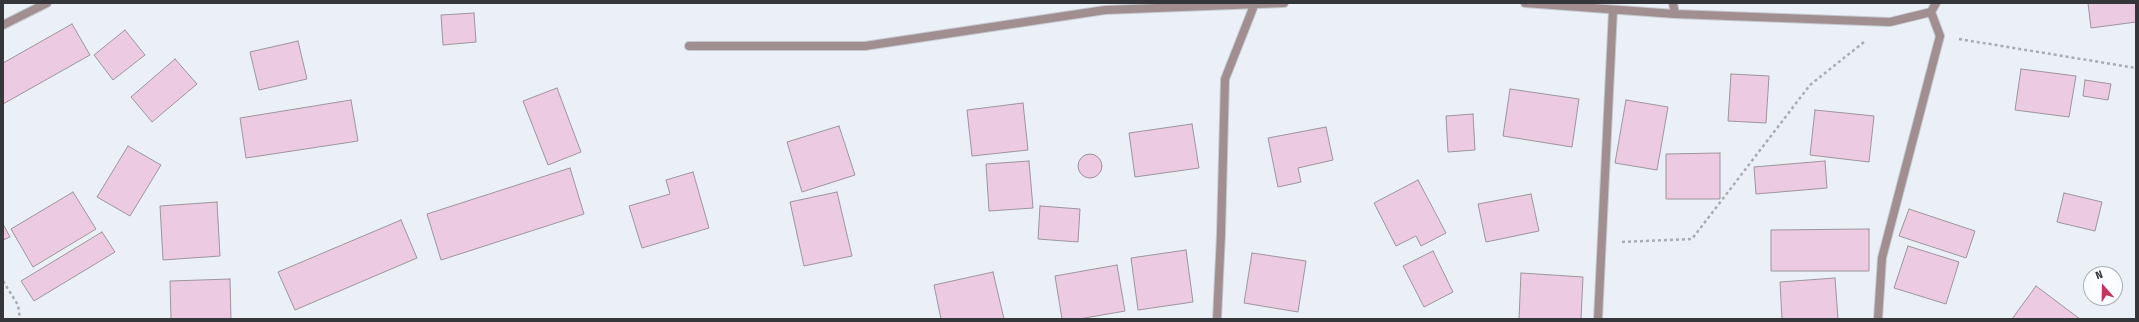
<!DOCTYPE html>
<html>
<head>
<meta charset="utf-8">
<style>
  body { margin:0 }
  #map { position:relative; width:2139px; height:322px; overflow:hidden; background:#ebeff6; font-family:"Fira Sans Condensed",sans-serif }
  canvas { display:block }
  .frame { position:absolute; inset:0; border:4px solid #343639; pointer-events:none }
  .north { position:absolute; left:2083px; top:266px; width:40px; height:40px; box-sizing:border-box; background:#fafcff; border:1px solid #abadb0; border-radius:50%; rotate:340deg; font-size:11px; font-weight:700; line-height:16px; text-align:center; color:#343639 }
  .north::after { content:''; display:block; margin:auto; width:14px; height:18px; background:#c3345e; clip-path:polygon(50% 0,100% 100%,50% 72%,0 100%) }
</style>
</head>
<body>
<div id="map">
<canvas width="2139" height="322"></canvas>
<div class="frame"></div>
<div class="north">N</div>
</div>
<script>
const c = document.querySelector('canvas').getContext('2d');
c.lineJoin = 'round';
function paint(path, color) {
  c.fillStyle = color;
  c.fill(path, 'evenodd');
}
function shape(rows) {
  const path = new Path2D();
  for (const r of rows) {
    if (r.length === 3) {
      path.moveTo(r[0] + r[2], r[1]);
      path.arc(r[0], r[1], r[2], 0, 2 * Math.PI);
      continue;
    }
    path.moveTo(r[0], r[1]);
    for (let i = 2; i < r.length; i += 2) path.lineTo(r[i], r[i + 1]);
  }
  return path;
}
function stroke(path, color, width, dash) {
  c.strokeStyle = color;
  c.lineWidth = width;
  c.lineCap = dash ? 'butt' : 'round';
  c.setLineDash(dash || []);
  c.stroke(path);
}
const building = shape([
  [2088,3,2136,3,2136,22,2091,28,2088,3],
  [474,13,476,42,443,45,441,15,474,13],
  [72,24,90,55,3,104,3,63,72,24],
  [125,30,145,55,113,80,94,55,125,30],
  [298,41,307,79,259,90,250,52,298,41],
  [175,59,197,84,152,122,131,97,175,59],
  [2021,69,2076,76,2069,117,2015,110,2021,69],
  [1731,74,1769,76,1766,123,1728,121,1731,74],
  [2085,80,2111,84,2108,100,2083,96,2085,80],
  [557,88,581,152,548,165,523,101,557,88],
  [1510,89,1579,99,1572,147,1503,136,1510,89],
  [351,100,358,141,246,158,240,118,351,100],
  [1626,100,1668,107,1657,170,1615,163,1626,100],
  [1023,103,1028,150,972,156,967,110,1023,103],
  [1815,110,1874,116,1869,162,1810,155,1815,110],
  [1473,114,1475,150,1448,152,1446,116,1473,114],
  [1192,124,1199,168,1135,177,1129,133,1192,124],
  [839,126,855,175,802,192,787,142,839,126],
  [1326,127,1333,160,1298,168,1301,182,1278,187,1268,138,1326,127],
  [128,146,161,165,130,216,97,197,128,146],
  [1720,153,1720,199,1666,199,1666,154,1720,153],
  [1090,166,12],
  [1029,161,1033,208,989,211,986,164,1029,161],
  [1825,161,1827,188,1756,194,1754,167,1825,161],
  [570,168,584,214,441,260,427,214,570,168],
  [693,172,709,228,642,248,629,206,670,194,666,180,693,172],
  [1418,180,1446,233,1421,246,1416,236,1396,246,1374,203,1418,180],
  [73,192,96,229,33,267,11,229,73,192],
  [837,192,852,256,804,266,790,202,837,192],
  [2064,193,2102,202,2095,231,2057,222,2064,193],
  [1531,194,1539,231,1486,242,1478,204,1531,194],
  [217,202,220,256,163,260,160,206,217,202],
  [1040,206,1080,209,1078,242,1038,239,1040,206],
  [1909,209,1975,231,1966,258,1899,236,1909,209],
  [401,220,417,258,295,310,278,272,401,220],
  [3,224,10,237,3,240,3,224],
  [1869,229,1869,271,1771,271,1771,230,1869,229],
  [102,232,115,252,34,301,21,281,102,232],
  [1908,246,1959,262,1946,304,1894,288,1908,246],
  [1186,250,1193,302,1138,310,1131,258,1186,250],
  [1433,251,1453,292,1424,307,1403,266,1433,251],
  [1252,253,1306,261,1298,312,1244,303,1252,253],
  [1117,265,1125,311,1079,319,1062,319,1055,276,1117,265],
  [993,272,1004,319,941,319,934,285,993,272],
  [1521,273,1583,277,1581,319,1519,319,1521,273],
  [1835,278,1838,319,1782,319,1780,282,1835,278],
  [230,279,231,319,171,319,170,281,230,279],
  [2036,286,2080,319,2012,319,2036,286]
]);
paint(building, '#eccbe2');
stroke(building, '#9c959a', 1);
const minor = shape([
  [1525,3,1675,14,1890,22,1931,12,1936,3],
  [1673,3,1675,14],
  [689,46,865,46,1105,10,1284,3],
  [1217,319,1221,234,1225,79,1255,3],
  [1598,319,1613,10],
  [1878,319,1882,258,1940,36,1931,12]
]);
const tertiary = shape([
  [3,25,47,3]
]);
stroke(minor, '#c6cad0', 10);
stroke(tertiary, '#c6cad0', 10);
stroke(shape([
  [1959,39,2136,68],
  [1622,242,1692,239,1810,85,1864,42],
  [3,281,18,305,20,319]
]), '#a9acb1', 2.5, [3, 3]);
stroke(minor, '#a08e91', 8);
stroke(tertiary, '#a08e91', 8);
</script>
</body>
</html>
